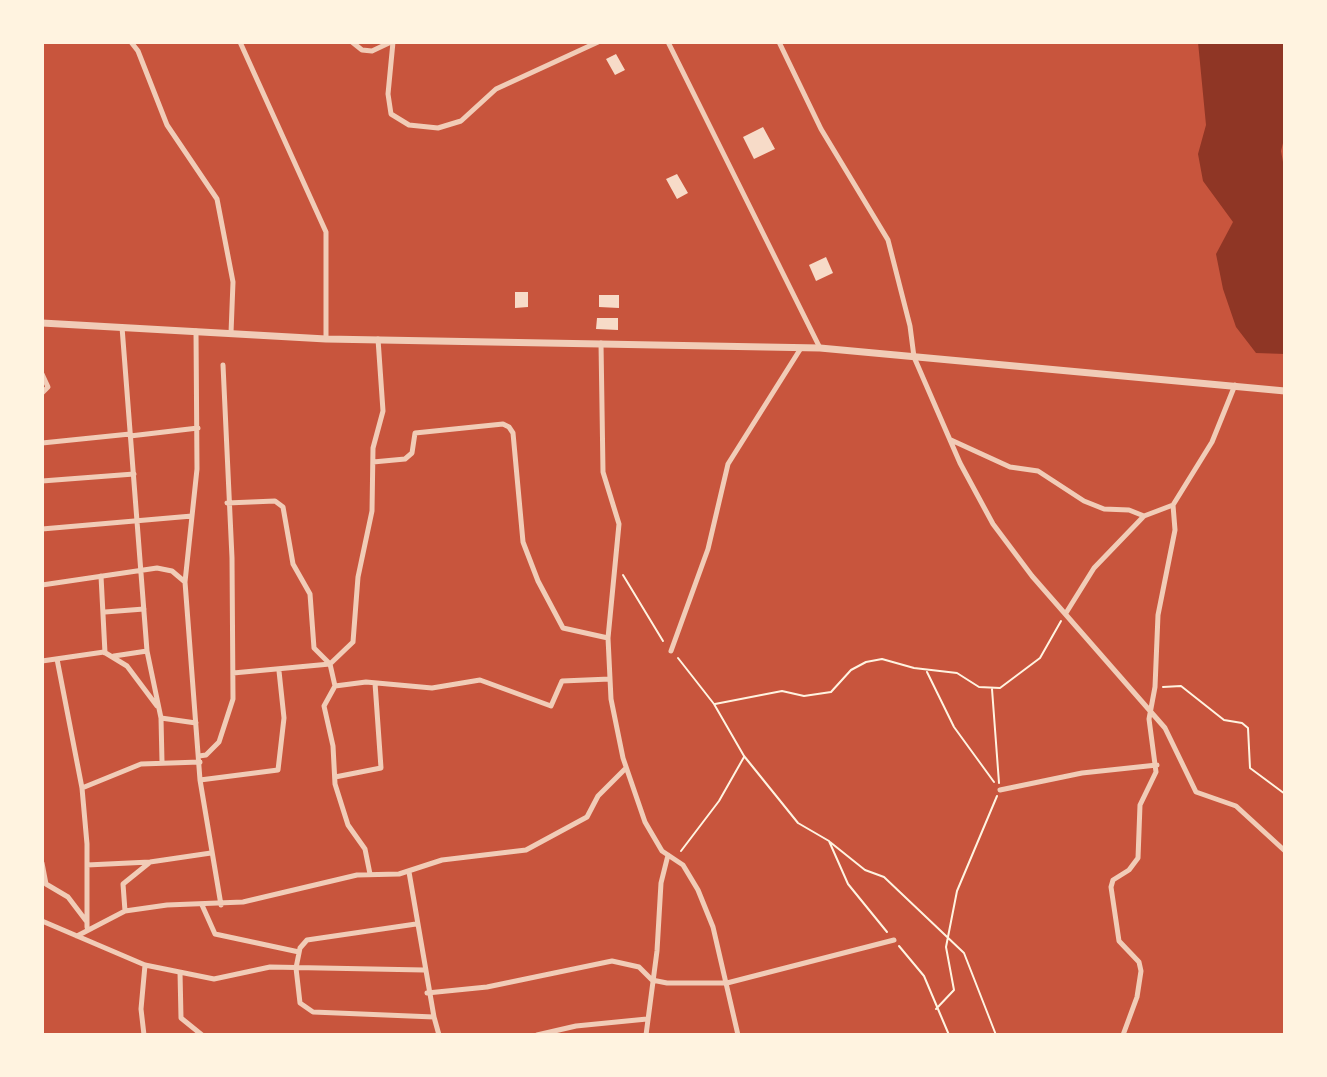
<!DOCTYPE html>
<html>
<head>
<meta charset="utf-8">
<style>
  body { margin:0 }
  #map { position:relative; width:1327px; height:1077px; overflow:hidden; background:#c8553d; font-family:"Noto Sans",sans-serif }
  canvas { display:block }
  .frame { position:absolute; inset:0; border:44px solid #fff3e0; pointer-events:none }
</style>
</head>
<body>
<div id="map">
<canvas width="1327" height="1077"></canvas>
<div class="frame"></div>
</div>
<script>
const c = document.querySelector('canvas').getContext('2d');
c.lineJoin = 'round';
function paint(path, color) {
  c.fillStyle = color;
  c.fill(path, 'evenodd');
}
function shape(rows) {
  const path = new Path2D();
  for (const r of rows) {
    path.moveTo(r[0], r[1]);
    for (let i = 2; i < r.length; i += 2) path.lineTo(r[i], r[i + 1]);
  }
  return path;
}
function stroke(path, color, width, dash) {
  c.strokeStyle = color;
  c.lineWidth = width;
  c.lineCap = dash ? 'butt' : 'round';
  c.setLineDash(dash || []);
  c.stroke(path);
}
paint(shape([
  [1198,42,1285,42,1285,135,1281,151,1285,173,1285,354,1256,353,1236,327,1223,289,1216,254,1233,222,1203,181,1198,154,1206,125]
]), '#8f3625');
paint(shape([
  [616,54,625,70,615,75,606,59],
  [763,127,775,149,754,159,743,137],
  [677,174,688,193,677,199,666,179],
  [826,257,833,273,816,281,809,265],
  [515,292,528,292,528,307,515,308],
  [599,295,619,295,619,308,599,307],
  [597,318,618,318,618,330,596,329]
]), '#f7dbc8');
stroke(shape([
  [623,575,663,641],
  [678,658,714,704,744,756,798,823,829,841,848,884,887,932],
  [927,672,954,727,994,782],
  [1163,687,1181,686,1224,720,1242,723,1248,728,1250,768,1285,794],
  [992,689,999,783],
  [715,704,782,691,804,696,831,692,851,670,866,662,882,659,914,668,957,673,979,687,1000,688,1040,658,1061,621],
  [830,842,865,870,884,877,964,953,996,1035],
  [681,851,719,801,744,757],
  [899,946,924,976,949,1035],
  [936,1009,954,990,946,947,957,891,997,796]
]), '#fff3e0', 2);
stroke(shape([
  [131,42,138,51,167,125,217,199,233,282,231,333],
  [240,42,326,232,326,339],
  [352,42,362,50,372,51,391,42],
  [393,42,388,94,391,114,409,125,438,128,461,121,496,89,598,42],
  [668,42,820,348],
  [779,42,821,129,888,240,910,326,914,357,960,463,993,524,1032,576,1165,728,1196,792,1236,806,1285,851],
  [122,327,147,651,161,718,162,762],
  [196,331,197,469,185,582,200,780,221,905],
  [601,343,603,472,619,524,608,638,611,699,623,758,645,822,662,851,683,865,698,890,713,927,738,1035],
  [42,374,48,387,42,393],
  [130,436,198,428],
  [951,440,1010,467,1038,471,1084,501,1104,509,1129,510,1144,516],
  [42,443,130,434],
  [373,462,405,459,412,453,415,433,503,424,509,427,513,433,523,542,538,581,563,628,608,638],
  [42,481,134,474],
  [227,503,275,501,283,507,293,564,310,594,314,648,330,664,335,686,324,706,333,746,335,784,348,825,365,849,370,874],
  [42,529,192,516],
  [101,576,105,653],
  [42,585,157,568,172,571,185,582],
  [105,612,144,609],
  [1066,613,1094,568,1144,516,1173,505],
  [671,651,708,549,728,464,801,348],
  [114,656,147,651],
  [57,659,82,788,87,844,87,927],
  [42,661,104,652,127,666,157,706],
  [233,673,330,664,353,642,358,577,372,511,373,448,383,411,378,339],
  [335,686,366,682,432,688,480,680,551,706,562,681,610,679],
  [161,718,196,723],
  [199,756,206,755,219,742,233,699,232,558,223,365],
  [335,777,381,768,375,683],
  [200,780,278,770,284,718,279,671],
  [82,788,141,764,200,762],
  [1000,790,1082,773,1157,765],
  [42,863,46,884,68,897,87,922],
  [87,865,150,862,211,853],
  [409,872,434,1017],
  [202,905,215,934,299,952],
  [125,911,123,884,149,863],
  [42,921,145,965,214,979,270,967,424,970],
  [416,924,307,940,300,948,296,968,300,1003,313,1012,434,1017,439,1035],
  [77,936,125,911,167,905,243,902,357,875,399,874,442,860,526,850,587,817,598,796,626,768],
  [180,972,181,1018,202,1035],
  [427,993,487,987,612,961,639,967,652,980,667,983,727,983,894,940],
  [144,1035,141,1009,145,965],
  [537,1035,576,1026,647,1019],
  [646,1035,657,951,661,883,668,855],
  [1123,1035,1137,997,1141,971,1139,962,1119,941,1111,887,1113,880,1129,870,1138,858,1140,805,1156,772,1149,719,1155,687,1158,615,1175,530,1173,505,1212,442,1235,385]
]), '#f1ccb7', 5);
stroke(shape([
  [42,323,326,339,820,348,1285,391]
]), '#f1ccb7', 7);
</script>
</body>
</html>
